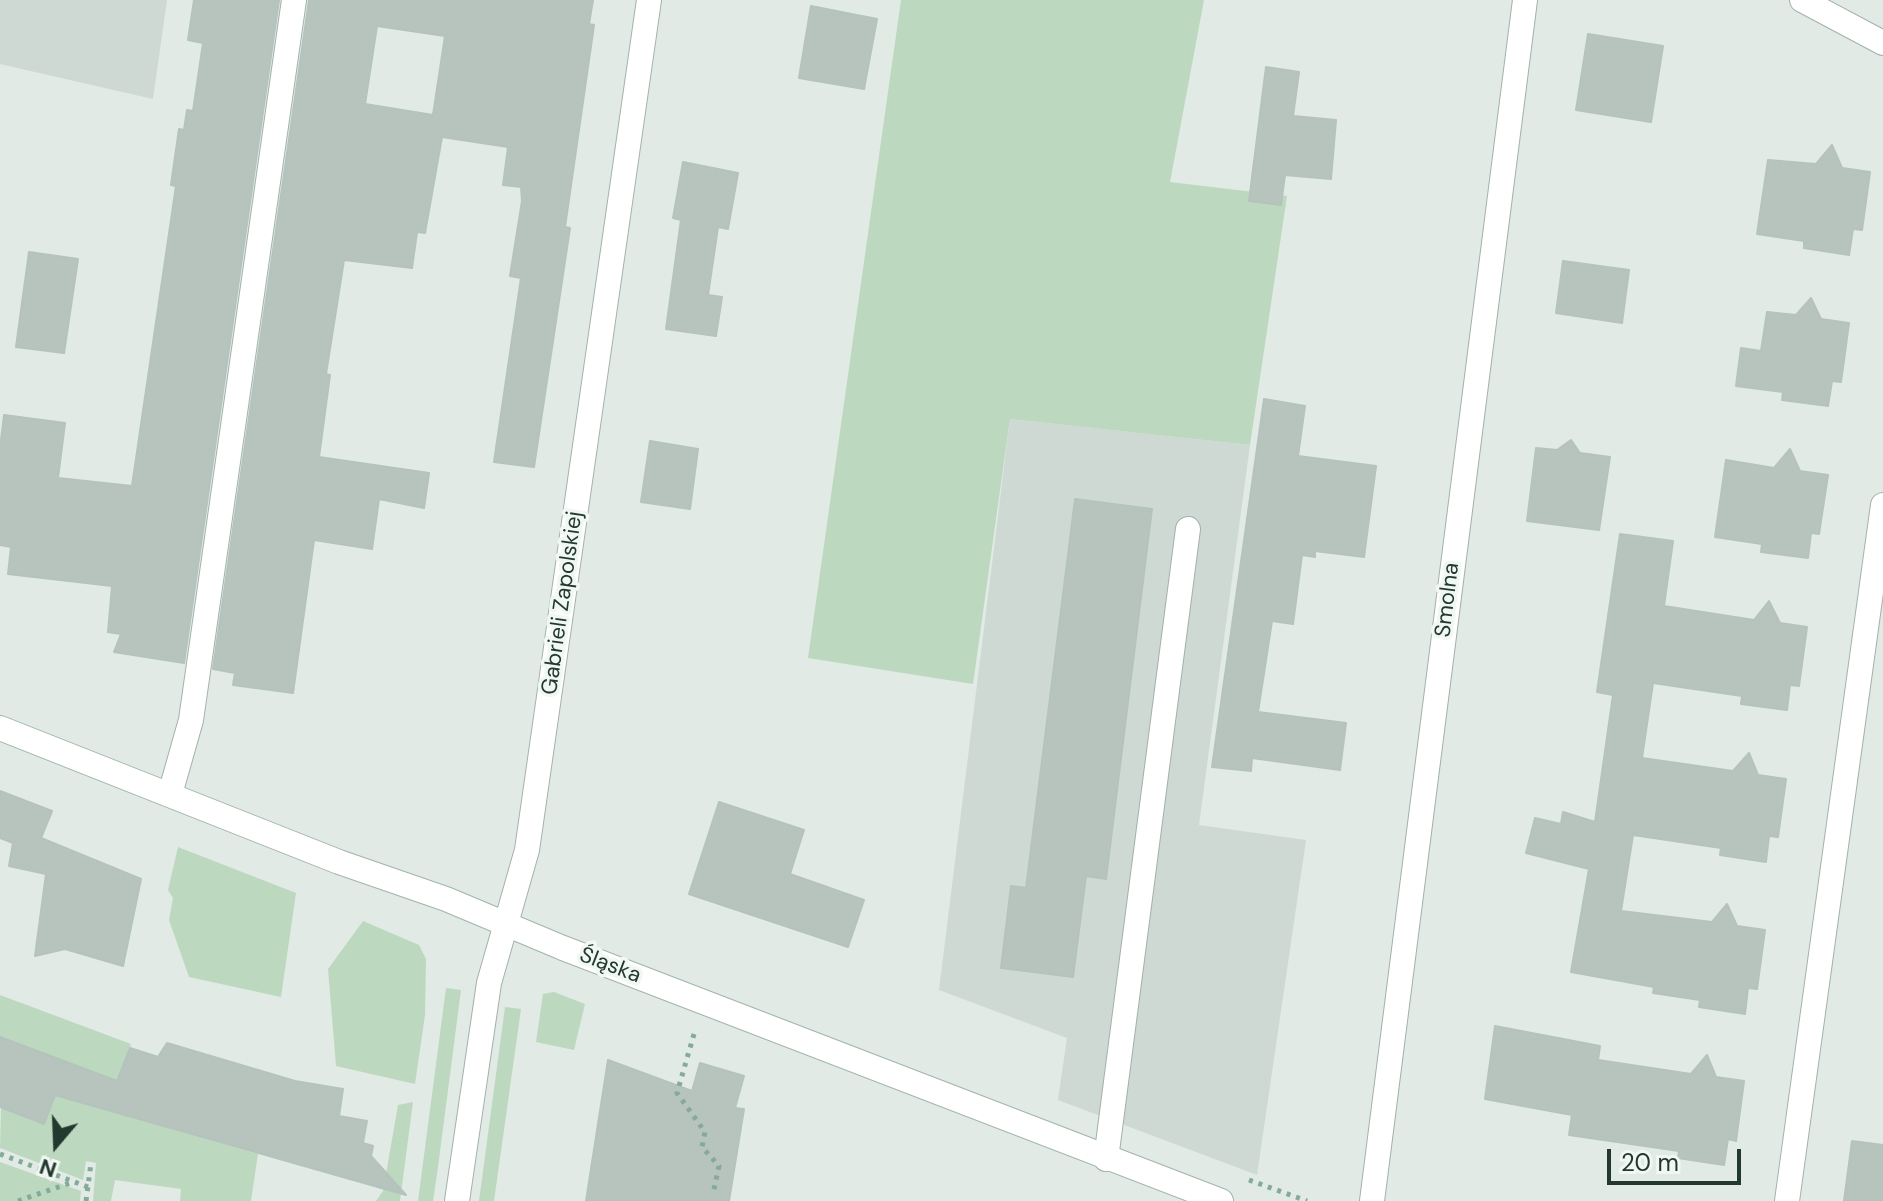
<!DOCTYPE html>
<html>
<head>
<meta charset="utf-8">
<style>
  body { margin:0 }
  #map { position:relative; width:1883px; height:1201px; overflow:hidden; background:#e1eae5; font-family:"DM Sans",sans-serif }
  canvas { display:block }
  .north { position:absolute; left:16px; top:1105px; width:80px; height:80px; -webkit-text-stroke:6px #f1f7f3; paint-order:stroke; rotate:199deg; font-size:22px; font-weight:700; line-height:32px; text-align:center; color:#233930 }
  .north::after { content:''; display:block; margin:auto; width:28px; height:36px; background:#233930; clip-path:polygon(50% 0,100% 100%,50% 72%,0 100%) }
  .scale { position:absolute; left:1607px; top:1149px; width:134px; height:36px; box-sizing:border-box; border:4px solid #233930; border-top:0; padding-left:10px; font-size:24px; line-height:28px; white-space:nowrap; color:#233930; -webkit-text-stroke:6px #f1f7f3; paint-order:stroke }
</style>
</head>
<body>
<div id="map">
<canvas width="1883" height="1201"></canvas>
<div class="north">N</div>
<div class="scale">20 m</div>
</div>
<script>
const c = document.querySelector('canvas').getContext('2d');
c.lineJoin = 'round';
function paint(path, color) {
  c.fillStyle = color;
  c.fill(path, 'evenodd');
}
function shape(rows) {
  const path = new Path2D();
  for (const r of rows) {
    path.moveTo(r[0], r[1]);
    for (let i = 2; i < r.length; i += 2) path.lineTo(r[i], r[i + 1]);
  }
  return path;
}
function stroke(path, color, width, dash) {
  c.strokeStyle = color;
  c.lineWidth = width;
  c.lineCap = dash ? 'butt' : 'round';
  c.setLineDash(dash || []);
  c.stroke(path);
}
function write(font, color, halo, rows, align = 'center') {
  c.font = font + ' "DM Sans",sans-serif';
  c.lineWidth = 7;
  c.setLineDash([]);
  c.textBaseline = 'middle';
  c.strokeStyle = halo;
  c.fillStyle = color;
  for (const [text, x, y, turn = 0] of rows) {
    c.save();
    c.translate(x, y);
    c.rotate((+turn || 0) * Math.PI / 180);
    c.textAlign = isNaN(turn) ? turn : align;
    if (halo) c.strokeText(text, 0, 0);
    c.fillText(text, 0, 0);
    c.restore();
  }
}
paint(shape([
  [0,0,167,0,153,99,0,64],
  [1010,419,1250,445,1199,825,1306,840,1257,1175,1058,1100,1067,1038,939,990]
]), '#cfd9d3');
paint(shape([
  [901,0,1204,0,1170,182,1287,196,1250,445,1010,419,973,684,808,658],
  [178,847,296,893,281,997,189,977,169,920,173,898,168,890],
  [363,921,419,945,426,959,425,1015,415,1084,336,1066,328,969],
  [446,988,461,990,438,1167,433,1201,418,1201],
  [554,992,585,1004,574,1050,536,1042,543,994],
  [0,995,131,1044,107,1110,258,1154,251,1201,180,1201,181,1189,115,1180,111,1201,93,1201,96,1163,86,1161,83,1180,0,1148,1,1108,44,1124,67,1063,0,1037],
  [505,1007,521,1009,494,1201,479,1201],
  [413,1102,400,1201,376,1201,383,1191,398,1105],
  [0,1162,81,1191,80,1201,0,1201]
]), '#bcd9c0');
const building = shape([
  [194,0,279,0,184,663,114,652,121,634,108,632,112,586,8,574,11,547,0,545,0,448,4,415,65,423,58,478,132,486,176,186,171,185,179,129,184,130,187,110,193,111,203,43,188,40,194,0],
  [309,0,593,0,589,24,594,25,565,227,570,228,534,467,494,462,521,278,510,276,522,201,521,187,503,185,508,147,442,137,425,233,417,232,412,268,344,260,326,374,330,375,319,457,429,473,424,508,379,499,372,549,314,540,293,693,233,685,235,673,213,669,309,0],
  [377,26,445,36,433,115,365,104,377,26],
  [811,6,877,19,864,89,799,78,811,6],
  [1588,34,1663,46,1651,122,1576,110,1588,34],
  [1266,67,1299,72,1293,116,1336,120,1331,179,1285,175,1281,205,1249,201,1266,67],
  [1832,145,1842,168,1870,172,1862,230,1853,229,1849,255,1804,248,1804,241,1757,234,1768,160,1816,164,1832,145],
  [683,162,738,173,728,229,718,227,708,295,722,297,716,336,666,329,681,220,673,218,683,162],
  [29,252,78,259,64,353,16,347,29,252],
  [1563,261,1629,270,1622,323,1556,313,1563,261],
  [1811,298,1821,319,1849,323,1841,382,1832,381,1828,406,1782,400,1783,392,1736,386,1741,348,1761,351,1767,312,1796,315,1811,298],
  [1264,399,1305,406,1298,456,1376,466,1364,557,1315,551,1315,557,1302,555,1293,624,1272,621,1258,712,1346,723,1340,770,1252,758,1251,771,1212,767,1264,399],
  [1571,440,1580,453,1610,457,1599,530,1527,521,1536,448,1557,450,1571,440],
  [650,441,698,449,690,509,641,502,650,441],
  [1790,449,1800,471,1828,475,1819,534,1811,533,1808,558,1761,552,1762,544,1715,537,1726,460,1774,468,1790,449],
  [1075,499,1152,509,1106,879,1086,876,1073,977,1001,968,1011,886,1026,888,1075,499],
  [1620,534,1673,541,1664,606,1754,620,1769,601,1780,623,1807,627,1799,686,1790,685,1787,710,1741,704,1742,696,1653,683,1642,758,1733,771,1749,753,1758,775,1786,779,1778,837,1769,836,1766,862,1720,855,1721,848,1633,835,1621,911,1712,922,1727,904,1737,926,1765,930,1757,989,1748,988,1745,1014,1699,1007,1700,1000,1653,993,1654,987,1571,972,1589,869,1526,853,1535,818,1561,824,1563,812,1595,822,1613,695,1597,692,1620,534],
  [0,791,52,811,41,838,141,879,123,966,65,949,35,956,46,874,9,866,13,843,0,838,0,791],
  [719,802,804,830,790,874,864,900,848,947,689,894,719,802],
  [1495,1026,1600,1046,1598,1060,1691,1074,1707,1055,1716,1077,1744,1081,1736,1141,1728,1139,1724,1165,1678,1158,1679,1151,1569,1135,1572,1115,1485,1099,1495,1026],
  [0,1037,117,1081,130,1048,158,1057,167,1043,295,1081,343,1089,339,1116,367,1121,363,1143,373,1146,371,1156,406,1195,55,1095,44,1124,0,1107,0,1037],
  [608,1060,692,1091,700,1063,744,1076,735,1108,744,1109,729,1201,586,1201,608,1060],
  [1852,1141,1883,1145,1883,1201,1844,1201,1852,1141]
]);
paint(building, '#b6c4bd');
stroke(building, '#b4c3bb', 2);
const lane = shape([
  [170,794,191,720,294,0],
  [1106,1159,1188,529],
  [1787,1201,1883,505]
]);
const street = shape([
  [1802,0,1883,43],
  [457,1201,489,983,527,850,649,0],
  [1372,1201,1525,0]
]);
const secondary = shape([
  [0,728,339,862,446,899,563,948,1221,1201]
]);
stroke(lane, '#a4b1ab', 26);
stroke(street, '#a4b1ab', 26);
stroke(secondary, '#a1b4ab', 26);
stroke(shape([
  [694,1034,677,1093,705,1132,702,1147,719,1166,713,1194],
  [0,1154,88,1187],
  [1249,1180,1307,1201],
  [18,1201,73,1182],
  [86,1201,91,1163]
]), '#84aa9a', 5, [4, 6]);
stroke(lane, '#fff', 24);
stroke(street, '#fff', 24);
stroke(secondary, '#fff', 24);
write('22px', '#233930', '#f1f7f3', [
  ["Smolna",1448,600,-83],
  ["Gabrieli Zapolskiej",563,603,-82],
  ["Śląska",610,966,21]
]);
</script>
</body>
</html>
